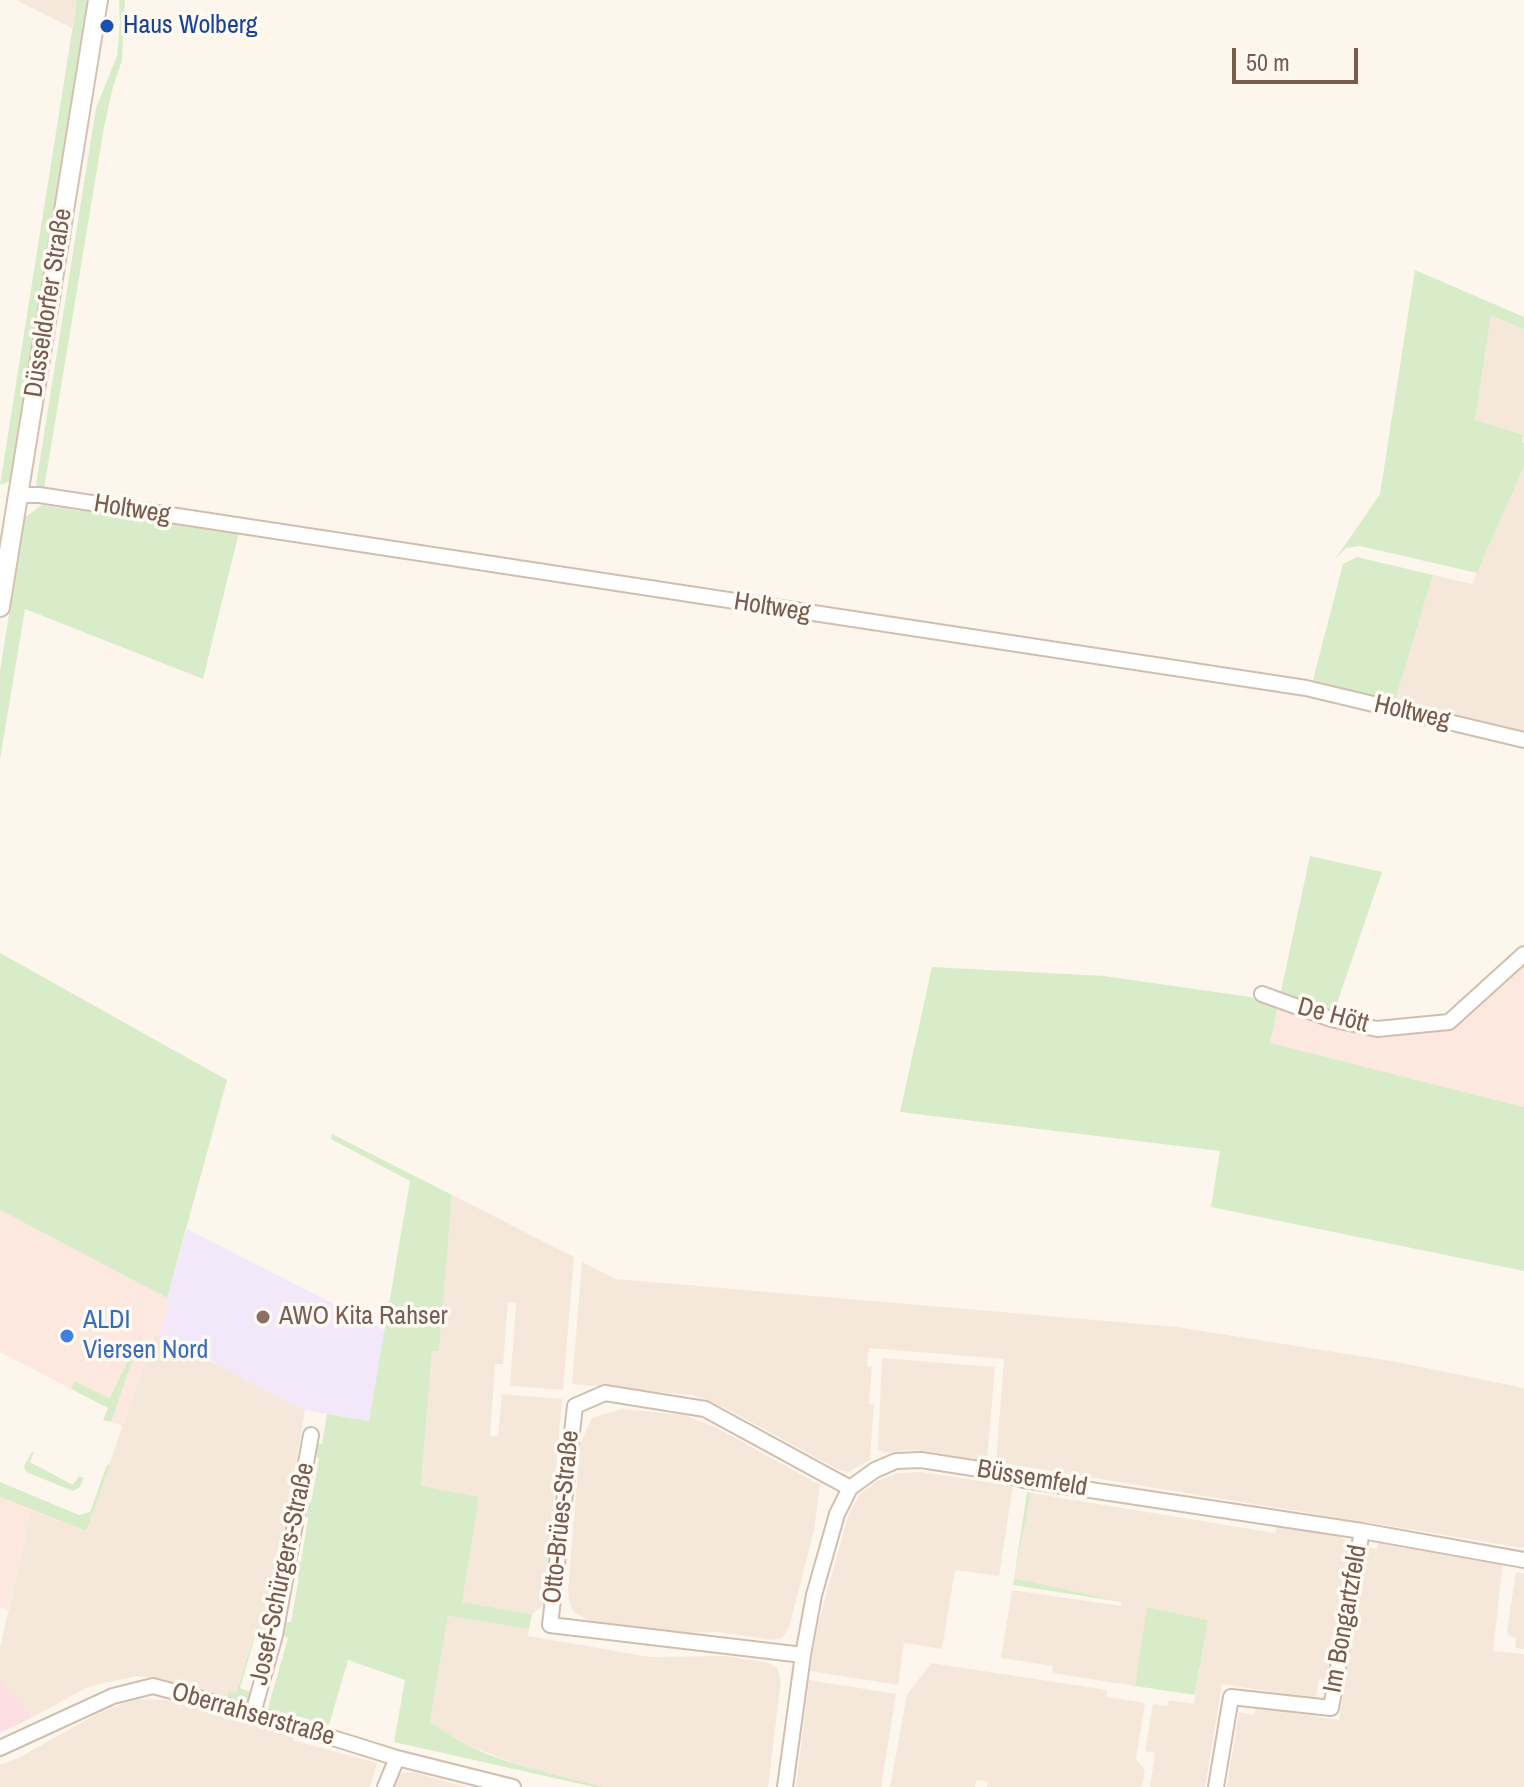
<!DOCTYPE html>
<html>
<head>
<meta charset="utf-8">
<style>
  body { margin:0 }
  #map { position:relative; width:1524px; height:1787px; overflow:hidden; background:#fdf6ec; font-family:"Archivo Narrow",sans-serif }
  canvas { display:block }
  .scale { position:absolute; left:1232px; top:48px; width:126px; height:36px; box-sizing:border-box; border:4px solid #7a5c4d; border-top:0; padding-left:10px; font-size:24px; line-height:28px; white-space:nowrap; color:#7a5c4d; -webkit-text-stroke:6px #fffaf3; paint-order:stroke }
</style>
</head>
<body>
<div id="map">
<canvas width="1524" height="1787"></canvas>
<div class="scale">50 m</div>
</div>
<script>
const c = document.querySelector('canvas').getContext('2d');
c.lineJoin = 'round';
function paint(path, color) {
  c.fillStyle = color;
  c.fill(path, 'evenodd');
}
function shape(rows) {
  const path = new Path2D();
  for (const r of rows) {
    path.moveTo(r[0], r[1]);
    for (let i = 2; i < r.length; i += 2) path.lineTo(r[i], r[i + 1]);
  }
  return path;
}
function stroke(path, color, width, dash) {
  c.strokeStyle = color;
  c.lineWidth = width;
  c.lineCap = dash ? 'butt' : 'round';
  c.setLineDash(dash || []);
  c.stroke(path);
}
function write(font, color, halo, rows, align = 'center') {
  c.font = font + ' "Archivo Narrow",sans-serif';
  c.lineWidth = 7;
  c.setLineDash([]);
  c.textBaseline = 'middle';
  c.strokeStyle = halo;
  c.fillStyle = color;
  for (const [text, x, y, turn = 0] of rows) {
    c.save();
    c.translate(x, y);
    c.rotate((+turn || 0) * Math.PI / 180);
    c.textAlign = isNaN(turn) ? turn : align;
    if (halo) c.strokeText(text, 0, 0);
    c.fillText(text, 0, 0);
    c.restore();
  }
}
paint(shape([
  [16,0,77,0,72,28],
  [1491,316,1524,329,1524,435,1475,421],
  [1524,466,1524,733,1395,701,1433,575,1472,584],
  [452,1195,574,1257,563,1390,510,1386,516,1303,508,1302,503,1364,495,1364,490,1436,498,1436,502,1394,562,1399,545,1604,532,1614,461,1602,479,1497,421,1487,432,1351,439,1350],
  [582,1262,616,1279,1177,1327,1397,1362,1524,1388,1524,1548,996,1462,1004,1359,869,1348,867,1366,872,1367,869,1404,874,1405,870,1460,848,1472,839,1470,727,1409,693,1395,572,1384],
  [155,1333,305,1410,267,1632,255,1629,236,1693,229,1692,227,1697,162,1679,137,1676,88,1687,33,1717,0,1680,0,1648,31,1510,86,1531],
  [882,1358,995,1367,987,1461,925,1451,905,1450,885,1453,878,1449],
  [621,1409,685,1415,717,1428,820,1485,814,1530,789,1628,782,1638,772,1640,719,1632,660,1633,594,1624,574,1612,569,1602,568,1590,580,1444,592,1418],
  [921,1472,1013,1486,999,1576,955,1570,942,1649,904,1643,898,1685,810,1671,818,1625,848,1516,859,1495,877,1481,898,1473],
  [1031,1493,1275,1533,1277,1525,1340,1536,1350,1545,1327,1680,1319,1679,1316,1699,1222,1684,1205,1787,1150,1787,1155,1753,1145,1751,1153,1704,1167,1706,1169,1700,1194,1704,1208,1620,1148,1607,1135,1686,1052,1673,1053,1666,1001,1658,1012,1590,1121,1606,1121,1602,1014,1578],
  [1378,1542,1503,1562,1493,1651,1524,1654,1524,1787,1227,1787,1239,1712,1254,1715,1256,1707,1339,1720,1367,1547,1377,1549],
  [1516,1572,1524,1574,1524,1649,1515,1648,1516,1638,1509,1636,1507,1631],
  [448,1616,529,1629,528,1636,650,1657,725,1656,769,1663,777,1668,781,1680,768,1787,604,1787,521,1766,463,1743,430,1722],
  [931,1663,1107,1690,1107,1697,1145,1703,1136,1759,1145,1770,1142,1787,987,1787,988,1781,976,1780,975,1787,890,1787,907,1695],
  [809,1680,896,1694,881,1787,796,1787],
  [135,1699,166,1700,205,1709,294,1735,293,1740,377,1763,370,1787,0,1787,0,1765,20,1757,97,1714],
  [413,1772,466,1787,393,1787,401,1773]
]), '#f5e8da');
paint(shape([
  [1524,960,1524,1107,1269,1043,1278,1006,1330,1024,1445,1029],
  [0,1210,167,1298,165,1303,170,1305,159,1335,154,1333,123,1426,111,1422,139,1341,108,1398,76,1381,71,1389,0,1352],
  [0,1497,31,1510,8,1610,0,1607]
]), '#fde8e0');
paint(shape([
  [187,1229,385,1330,369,1421,305,1410,159,1335,169,1305,165,1303]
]), '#f3e8fa');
paint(shape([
  [0,1680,33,1717,0,1733]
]), '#fbdfe3');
paint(shape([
  [77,0,87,0,10,481,0,485],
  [119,0,125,0,122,60,113,87,104,127,44,489,36,485,54,371,96,108,117,56,120,23],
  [1415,270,1524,317,1524,329,1491,316,1475,420,1524,435,1522,442,1524,443,1524,466,1477,573,1360,546,1346,548,1336,558,1380,494],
  [42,505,79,511,87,506,239,532,203,679,25,609,0,759,0,671,24,518],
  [1357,557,1433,575,1395,701,1312,684,1343,564],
  [1310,856,1382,872,1333,1015,1280,996],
  [0,953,227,1080,167,1298,0,1210],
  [932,967,1104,976,1250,997,1278,1006,1270,1043,1524,1107,1524,1271,1211,1207,1220,1151,900,1112],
  [332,1134,452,1195,439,1351,432,1351,421,1486,479,1497,462,1602,532,1614,529,1629,448,1616,430,1722,463,1743,487,1754,521,1766,604,1787,594,1787,394,1742,405,1680,348,1660,329,1725,268,1708,288,1638,282,1635,285,1622,291,1622,299,1577,293,1575,295,1563,301,1562,308,1518,304,1516,306,1503,311,1503,319,1458,313,1456,315,1443,322,1444,327,1414,369,1421,410,1181,331,1139],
  [142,1333,111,1422,103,1420,108,1408,71,1389,75,1381,109,1398],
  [32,1452,34,1452,30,1462,73,1485,79,1476,84,1478,79,1488,73,1491,26,1472,24,1466],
  [107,1465,110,1465,86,1531,0,1497,0,1482,79,1515,90,1512],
  [1027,1492,1031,1493,1014,1578,1122,1602,1013,1585],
  [284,1530,269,1637,256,1633,240,1688,251,1692,247,1702,227,1697,229,1691,236,1693,256,1628,267,1632],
  [1147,1607,1208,1620,1195,1695,1135,1686]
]), '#d8ecc9');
const street = shape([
  [18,495,39,495,1306,688,1524,740],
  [1262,994,1331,1019,1377,1029,1449,1022,1524,954],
  [803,1655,550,1625,575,1406,605,1393,705,1409,850,1488],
  [253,1713,275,1635,311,1435],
  [0,1748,113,1696,153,1686,253,1713,397,1758,513,1787],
  [385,1787,397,1758],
  [785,1787,803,1655,814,1595,837,1514,850,1488,875,1470,896,1461,921,1460,992,1471,1024,1480,1362,1531,1524,1560],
  [1216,1787,1231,1697,1331,1708,1362,1531]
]);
const secondary = shape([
  [0,607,98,0]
]);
stroke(street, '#d1beb0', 18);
stroke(secondary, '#d6c0b0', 22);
stroke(street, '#fff', 14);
stroke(secondary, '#fff', 18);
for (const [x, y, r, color] of [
  [107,26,8,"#1a4fb4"],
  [263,1317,8,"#8d6e63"],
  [67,1336,8,"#3f7fe0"]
]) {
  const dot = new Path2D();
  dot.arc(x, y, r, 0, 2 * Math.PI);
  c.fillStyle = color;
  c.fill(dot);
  stroke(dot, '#fffaf3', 3);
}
write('26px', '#164399', '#fffaf3', [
  ["Haus Wolberg",123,26]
], 'left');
write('26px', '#7a5c4d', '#fffaf3', [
  ["Düsseldorfer Straße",49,303,-81],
  ["Holtweg",132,510,9],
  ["Holtweg",772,608,9],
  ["Holtweg",1412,713,13],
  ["De Hött",1333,1016,15],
  ["Büssemfeld",1032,1479,10],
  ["Otto-Brües-Straße",562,1517,-84],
  ["Josef-Schürgers-Straße",283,1574,-78],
  ["Im Bongartzfeld",1346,1619,-80],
  ["Oberrahserstraße",253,1715,16]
]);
write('26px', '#785e54', '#fffaf3', [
  ["AWO Kita Rahser",279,1317]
], 'left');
write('26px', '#366cbe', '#fffaf3', [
  ["ALDI",83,1321],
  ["Viersen Nord",83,1351]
], 'left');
</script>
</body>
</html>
